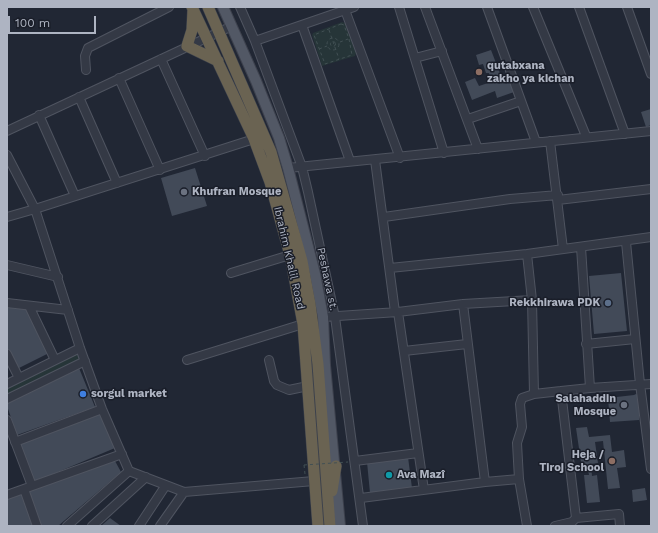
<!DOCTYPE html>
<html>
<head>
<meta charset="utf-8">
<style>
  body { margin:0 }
  #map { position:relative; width:658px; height:533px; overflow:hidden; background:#212734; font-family:"Work Sans",sans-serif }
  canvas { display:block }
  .frame { position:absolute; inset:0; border:8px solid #aeb4c2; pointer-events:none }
  .scale { position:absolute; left:8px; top:16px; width:88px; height:18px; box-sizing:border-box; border:2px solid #aeb4c2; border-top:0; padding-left:5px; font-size:12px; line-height:14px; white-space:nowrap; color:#aeb4c2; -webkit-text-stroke:3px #1a1e29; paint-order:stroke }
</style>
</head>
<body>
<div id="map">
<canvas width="658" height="533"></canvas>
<div class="frame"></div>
<div class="scale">100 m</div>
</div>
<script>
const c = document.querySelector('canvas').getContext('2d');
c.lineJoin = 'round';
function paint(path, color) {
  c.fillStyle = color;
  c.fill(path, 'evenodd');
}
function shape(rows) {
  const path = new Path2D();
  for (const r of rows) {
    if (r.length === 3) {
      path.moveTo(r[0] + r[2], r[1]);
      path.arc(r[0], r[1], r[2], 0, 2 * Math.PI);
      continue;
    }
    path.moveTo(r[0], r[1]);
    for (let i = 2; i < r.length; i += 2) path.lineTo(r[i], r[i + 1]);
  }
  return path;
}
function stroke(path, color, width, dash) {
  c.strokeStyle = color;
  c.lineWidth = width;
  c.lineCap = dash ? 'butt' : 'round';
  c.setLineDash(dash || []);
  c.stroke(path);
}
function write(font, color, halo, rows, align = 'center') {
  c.font = font + ' "Work Sans",sans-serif';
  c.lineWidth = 3;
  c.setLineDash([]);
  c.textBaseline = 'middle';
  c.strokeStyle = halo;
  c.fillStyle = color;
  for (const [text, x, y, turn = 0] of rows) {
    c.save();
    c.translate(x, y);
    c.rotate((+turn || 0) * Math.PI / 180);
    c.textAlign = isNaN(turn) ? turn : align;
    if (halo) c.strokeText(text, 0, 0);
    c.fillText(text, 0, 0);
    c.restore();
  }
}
paint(shape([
  [342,22,345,23,356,53,355,56,322,66,312,35,313,33],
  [75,353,79,356,79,359,7,397,7,387]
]), '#263538');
paint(shape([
  [491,50,503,81,509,78,514,92,497,98,495,91,472,100,465,82,475,78,479,86,488,83,490,78,489,73,486,73,483,64,479,65,476,55],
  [651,109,651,125,646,127,641,112],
  [195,168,207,206,172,216,161,178],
  [621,273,627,331,594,334,589,276],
  [7,303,28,306,51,352,17,369,7,347],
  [79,368,95,407,17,435,7,406,7,401],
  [636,394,639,396,639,420,610,422,608,398,634,395],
  [100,414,115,448,34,482,20,443],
  [587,427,589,437,610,435,612,452,624,450,626,467,617,468,620,488,608,489,603,441,595,442,598,463,591,464,592,476,597,475,600,502,587,503,584,475,589,475,588,469,582,469,576,428],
  [408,457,412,488,370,493,367,462],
  [115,461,121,472,58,526,7,526,7,499],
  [645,488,647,500,633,502,632,490],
  [110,518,121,526,101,526]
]), '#424a58');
const minor = shape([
  [240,7,255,41,302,167,308,192,335,317,363,526],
  [399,7,444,153],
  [425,7,478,149],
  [487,7,536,142,541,142],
  [533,7,586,136],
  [579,7,625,134],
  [627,7,651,74],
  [345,10,400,158],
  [302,25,350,161],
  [255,41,354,7],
  [415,58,442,51],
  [161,59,205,156],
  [86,70,85,56,88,48,169,7],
  [119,78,160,170],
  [79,97,117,183],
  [39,115,75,196],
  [468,119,521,101],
  [7,131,232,26],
  [550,141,563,249],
  [7,155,35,209,7,217],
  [375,160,395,312],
  [288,168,651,131],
  [558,200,651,189],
  [384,217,510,199,558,195],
  [626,242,640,384,651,469],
  [581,247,590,388],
  [527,254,532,300,534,394],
  [7,265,58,277],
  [390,268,527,254,651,237],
  [231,273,290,255],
  [7,303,68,310],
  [463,304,485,482],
  [29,306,55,360],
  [398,312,424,490],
  [323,317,398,312,463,304,532,300],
  [586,344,635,339],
  [404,351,467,344],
  [7,354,19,378],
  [187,360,303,324],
  [269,360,274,381,277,385,289,390,308,386],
  [7,384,80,348],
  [7,399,85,361],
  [7,420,32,486],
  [15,442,102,409],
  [355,461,418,453],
  [519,479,527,526],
  [24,489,37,526],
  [184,492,129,471,102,409,80,348,35,209,254,139],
  [7,495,122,454],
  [361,498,485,482,519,479,517,443,522,427,520,404,522,398,534,394,561,391],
  [576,518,561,391,590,388,651,384],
  [67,526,129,471],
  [92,526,146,477],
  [139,526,166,485],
  [160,526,184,492,314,481],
  [555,526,572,522,576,518,619,514,620,526]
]);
const major = shape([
  [223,7,256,81,279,138,288,168,315,274,323,317,325,365,340,526]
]);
const highway = shape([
  [192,7,254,139,270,182,290,255,303,324,318,526],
  [208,7,271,152,302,261,310,304,318,364,330,526],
  [193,10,192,30,187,46,218,61],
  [332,491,336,466]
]);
stroke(minor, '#4f5460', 10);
stroke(major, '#3e424e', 12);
stroke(highway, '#3c414c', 12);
stroke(shape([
  [341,24,344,25,349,39,352,55,325,64,314,35,341,24],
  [329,30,339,59],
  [333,44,6],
  [333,44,2.5],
  [340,42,348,39],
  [319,49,327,46],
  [304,465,305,474]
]), '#425054', 1, [3, 3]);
stroke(minor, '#343945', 8);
stroke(major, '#525865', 10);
stroke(highway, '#6a6352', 11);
stroke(shape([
  [304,465,348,462]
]), '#425054', 1, [3, 3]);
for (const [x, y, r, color] of [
  [479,72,4,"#8d6e63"],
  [184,192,4,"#6b7280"],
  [608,303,4,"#5c6f8a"],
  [83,394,4,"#3f7fe0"],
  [624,405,4,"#6b7280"],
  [612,461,4,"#8d6e63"],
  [389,475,4,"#0f9aa8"]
]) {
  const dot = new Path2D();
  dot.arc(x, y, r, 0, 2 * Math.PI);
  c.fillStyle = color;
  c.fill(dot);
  stroke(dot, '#1a1e29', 1.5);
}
write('bold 11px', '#aeb4c2', '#1a1e29', [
  ["qutabxana",487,66],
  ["zakho ya kichan",487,79],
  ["Khufran Mosque",192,192],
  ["Rekkhirawa PDK",600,303,"right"],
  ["sorgul market",91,394],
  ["Salahaddin",616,399,"right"],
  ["Mosque",616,412,"right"],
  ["Heja /",604,455,"right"],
  ["Tiroj School",604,468,"right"],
  ["Ava Mazî",397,475]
], 'left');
write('11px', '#aeb4c2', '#1a1e29', [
  ["Ibrahim Khalil Road",289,258,77],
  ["Peshawa st.",327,279,78]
]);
</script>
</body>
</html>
